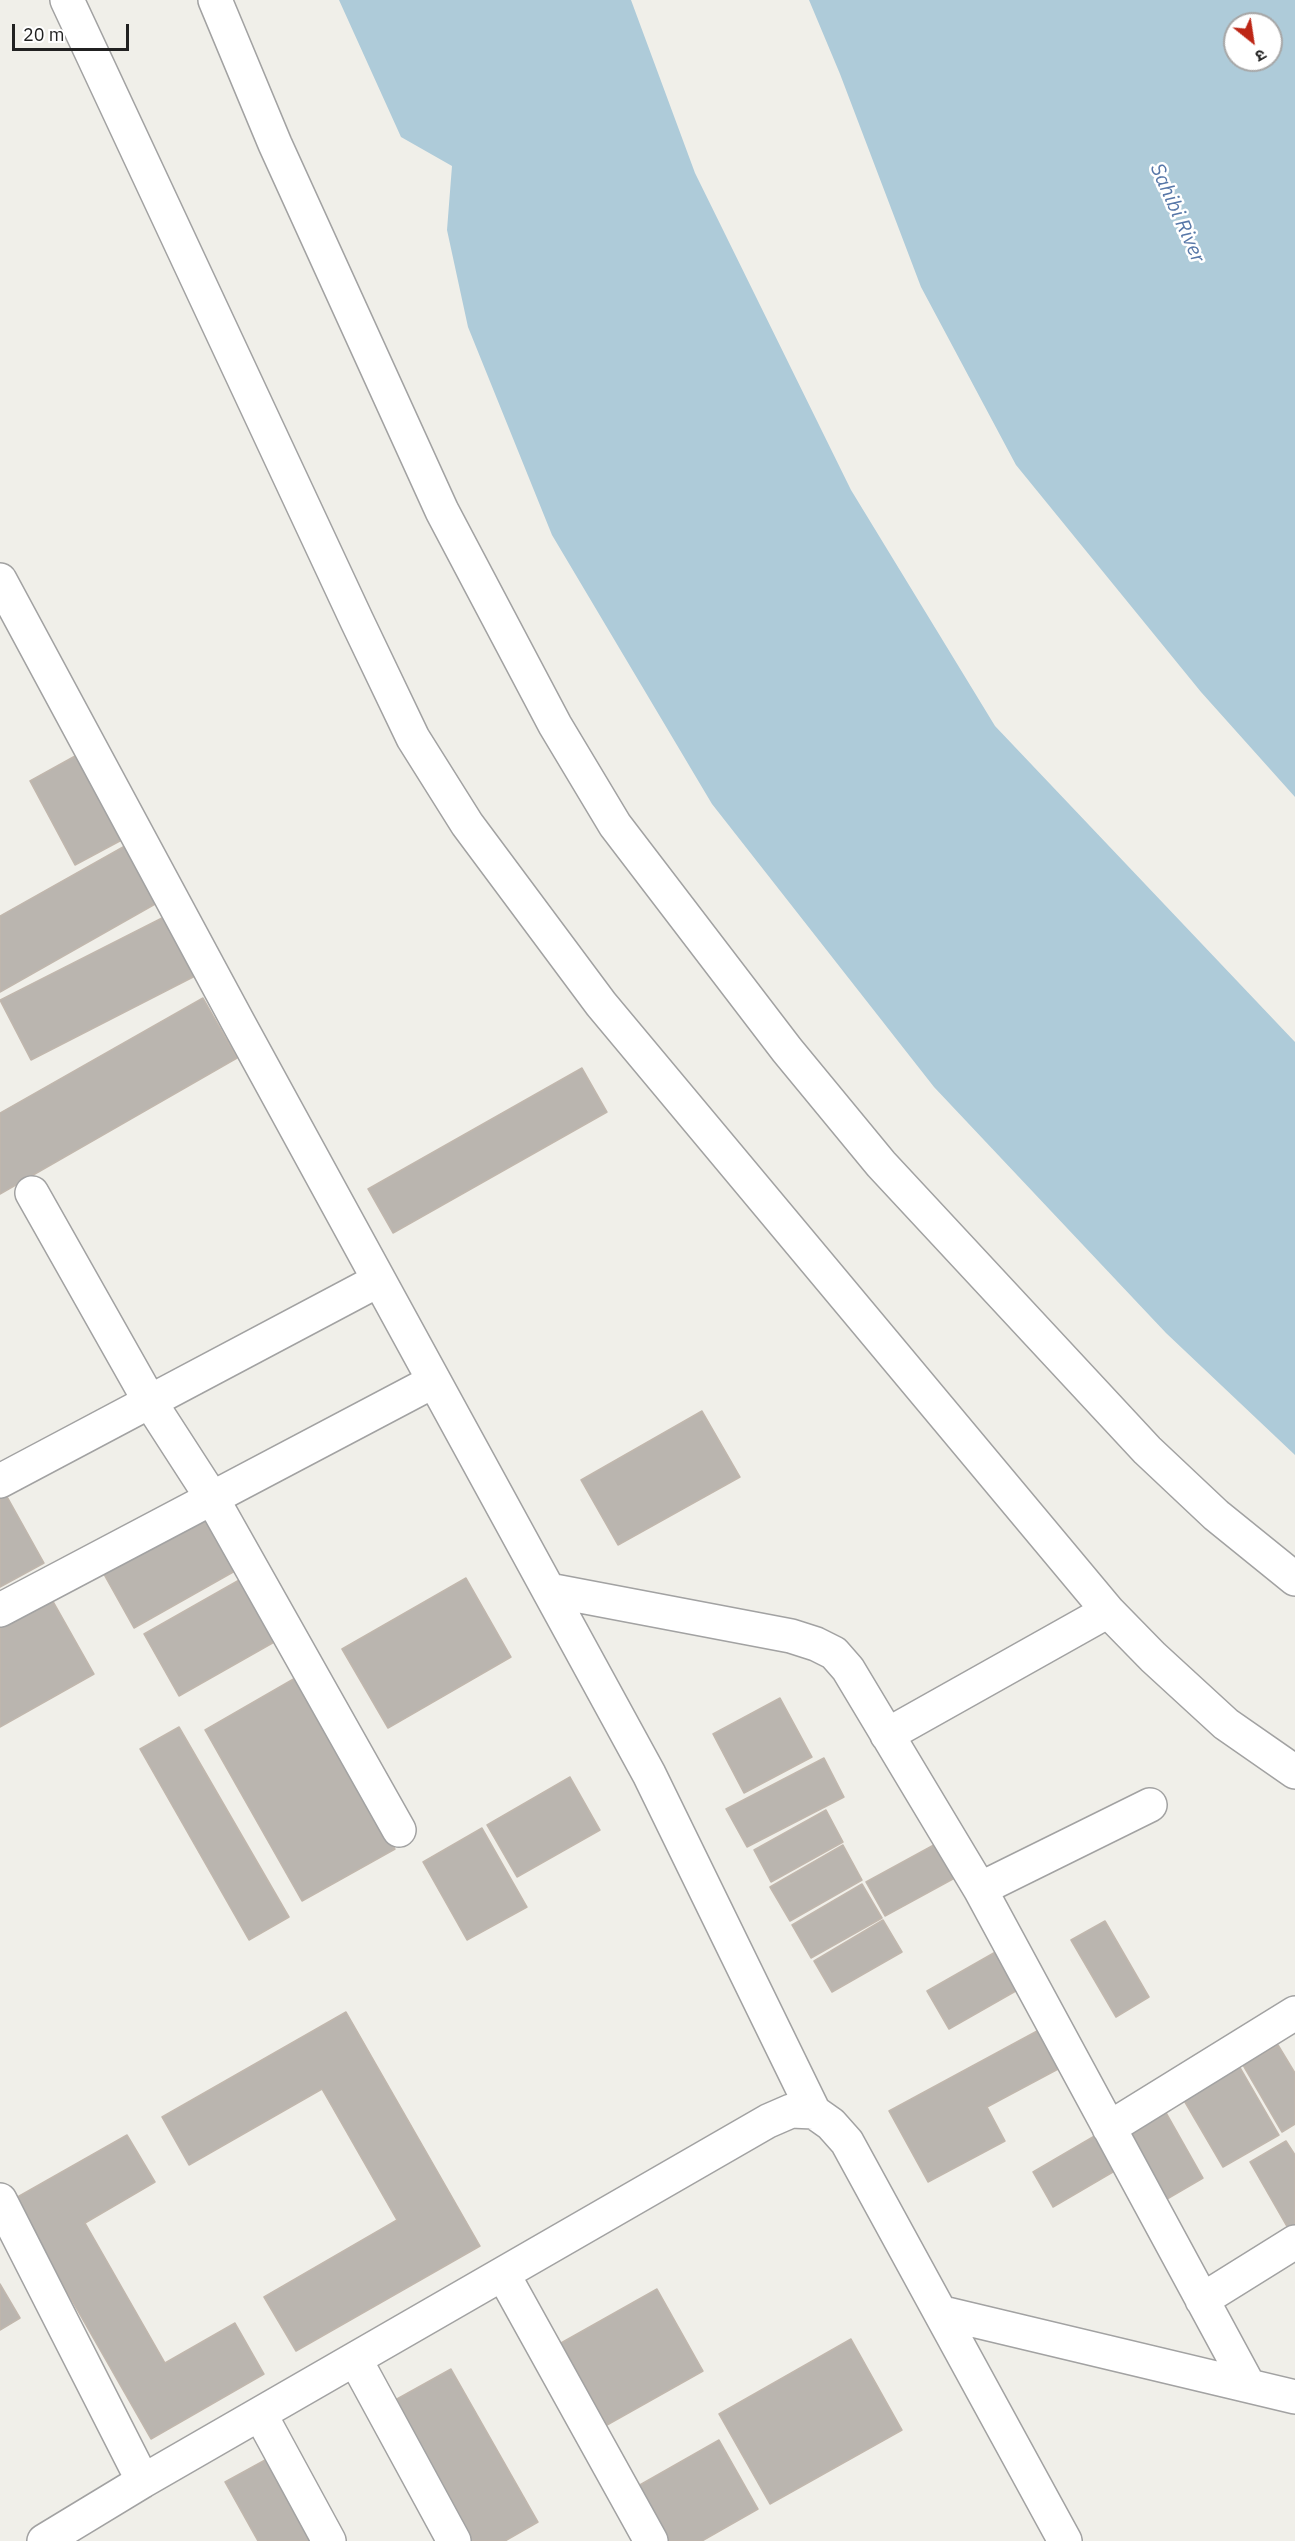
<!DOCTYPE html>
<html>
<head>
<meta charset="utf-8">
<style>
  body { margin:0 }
  #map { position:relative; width:1295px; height:2541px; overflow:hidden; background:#f0efe9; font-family:"IBM Plex Sans","Noto Sans Devanagari",sans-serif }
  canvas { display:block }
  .north { position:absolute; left:1223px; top:12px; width:60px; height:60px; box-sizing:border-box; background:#fff; border:2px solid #a6a6a6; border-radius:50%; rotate:150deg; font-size:16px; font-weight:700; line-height:24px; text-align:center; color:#212121 }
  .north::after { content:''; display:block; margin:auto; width:21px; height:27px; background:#bd2616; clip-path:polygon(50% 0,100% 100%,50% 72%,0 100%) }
  .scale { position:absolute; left:12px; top:24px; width:117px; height:27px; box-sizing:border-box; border:3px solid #212121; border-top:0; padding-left:8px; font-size:18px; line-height:21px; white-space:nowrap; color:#212121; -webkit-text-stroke:4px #fff; paint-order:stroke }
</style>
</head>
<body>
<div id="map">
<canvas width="1295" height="2541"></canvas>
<div class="north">उ</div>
<div class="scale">20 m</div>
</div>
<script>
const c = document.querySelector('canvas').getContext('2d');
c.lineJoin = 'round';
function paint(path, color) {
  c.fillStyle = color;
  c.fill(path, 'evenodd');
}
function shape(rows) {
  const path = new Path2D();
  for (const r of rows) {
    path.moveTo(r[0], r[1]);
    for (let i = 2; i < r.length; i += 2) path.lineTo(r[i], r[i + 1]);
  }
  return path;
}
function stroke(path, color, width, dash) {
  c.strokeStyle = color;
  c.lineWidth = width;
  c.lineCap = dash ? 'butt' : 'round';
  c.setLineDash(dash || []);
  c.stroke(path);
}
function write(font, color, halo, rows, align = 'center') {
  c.font = font + ' "IBM Plex Sans",sans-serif';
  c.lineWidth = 5;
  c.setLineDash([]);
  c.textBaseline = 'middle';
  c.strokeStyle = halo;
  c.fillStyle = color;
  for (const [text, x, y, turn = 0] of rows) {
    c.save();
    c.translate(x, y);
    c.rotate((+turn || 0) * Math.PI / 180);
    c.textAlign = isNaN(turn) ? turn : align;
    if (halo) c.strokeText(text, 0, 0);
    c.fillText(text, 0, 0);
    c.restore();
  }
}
paint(shape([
  [339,0,631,0,695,173,851,490,995,726,1295,1042,1295,1455,1166,1333,934,1087,712,804,552,535,468,327,447,230,452,166,401,137],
  [809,0,1295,0,1295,797,1201,692,1016,465,921,287,840,74],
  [1235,24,1271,24,1271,60,1235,60]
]), '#aecbd9');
const building = shape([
  [86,750,131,835,75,865,30,781,86,750],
  [132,842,164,899,0,992,0,916,132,842],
  [166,916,197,975,31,1060,0,1000,166,916],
  [203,998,237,1058,0,1194,0,1113,203,998],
  [582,1068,607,1112,393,1233,368,1189,582,1068],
  [702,1411,740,1477,618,1545,581,1480,702,1411],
  [0,1484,44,1563,0,1587,0,1484],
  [209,1508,242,1567,134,1628,101,1569,209,1508],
  [466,1578,511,1657,388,1728,342,1649,466,1578],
  [241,1579,276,1641,179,1696,144,1634,241,1579],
  [50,1596,94,1674,0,1727,0,1624,50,1596],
  [297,1677,395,1849,302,1901,205,1730,297,1677],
  [780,1698,812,1757,744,1793,713,1734,780,1698],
  [179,1727,289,1917,249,1940,140,1749,179,1727],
  [824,1758,844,1797,747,1847,726,1809,824,1758],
  [570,1777,600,1830,517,1877,487,1825,570,1777],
  [826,1810,843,1842,771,1882,754,1850,826,1810],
  [482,1828,527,1907,467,1940,423,1862,482,1828],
  [943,1840,962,1874,885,1916,866,1882,943,1840],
  [843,1845,862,1880,790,1921,770,1887,843,1845],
  [862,1884,882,1918,811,1958,792,1925,862,1884],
  [883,1920,902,1952,832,1992,814,1961,883,1920],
  [1105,1921,1149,1997,1116,2017,1071,1940,1105,1921],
  [999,1950,1021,1988,949,2029,927,1991,999,1950],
  [346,2012,480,2246,296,2351,264,2297,397,2220,322,2089,189,2165,162,2117,346,2012],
  [1039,2030,1060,2068,987,2107,1005,2141,928,2182,889,2111,1039,2030],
  [1278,2045,1295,2073,1295,2124,1282,2132,1243,2065,1278,2045],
  [1238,2064,1279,2135,1223,2167,1182,2097,1238,2064],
  [1164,2109,1203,2178,1167,2199,1128,2129,1164,2109],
  [1098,2134,1118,2169,1053,2207,1033,2172,1098,2134],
  [127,2135,155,2182,85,2223,165,2363,235,2323,264,2374,151,2439,14,2199,127,2135],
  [1286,2141,1295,2155,1295,2227,1289,2230,1250,2162,1286,2141],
  [0,2284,20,2318,0,2330,0,2284],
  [657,2289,703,2371,607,2425,561,2343,657,2289],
  [851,2339,902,2430,770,2504,719,2414,851,2339],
  [451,2369,538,2522,505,2541,466,2541,388,2404,451,2369],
  [719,2440,758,2509,702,2541,669,2541,638,2486,719,2440],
  [267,2459,314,2541,258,2541,225,2482,267,2459]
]);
paint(building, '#bab5af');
stroke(building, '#c1b7ad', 1.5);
const minor = shape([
  [67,0,357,621,413,738,467,824,601,1004,1108,1611,1153,1657,1226,1724,1295,1772],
  [215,0,275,144,442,511,555,725,615,825,787,1050,881,1164,1147,1450,1216,1515,1295,1579],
  [0,580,238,1022,649,1774,814,2112],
  [32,1193,150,1402,212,1498,399,1830],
  [0,1481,379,1280],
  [549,1590,791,1636,816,1644,834,1653,848,1669,980,1889,1249,2386],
  [0,1610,434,1381],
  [887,1735,1108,1611],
  [980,1889,1150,1805],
  [1109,2128,1295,2013],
  [0,2200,143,2481],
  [503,2274,651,2541],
  [1202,2300,1295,2242],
  [943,2313,1295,2397],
  [355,2359,454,2541],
  [260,2414,329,2541],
  [44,2541,143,2481,768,2121,791,2111,814,2112,831,2124,847,2142,1065,2541]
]);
stroke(minor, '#a2a2a2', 36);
stroke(minor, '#fff', 33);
write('italic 20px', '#5777a8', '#fff', [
  ["Sahibi River",1177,213,66]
]);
</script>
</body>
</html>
